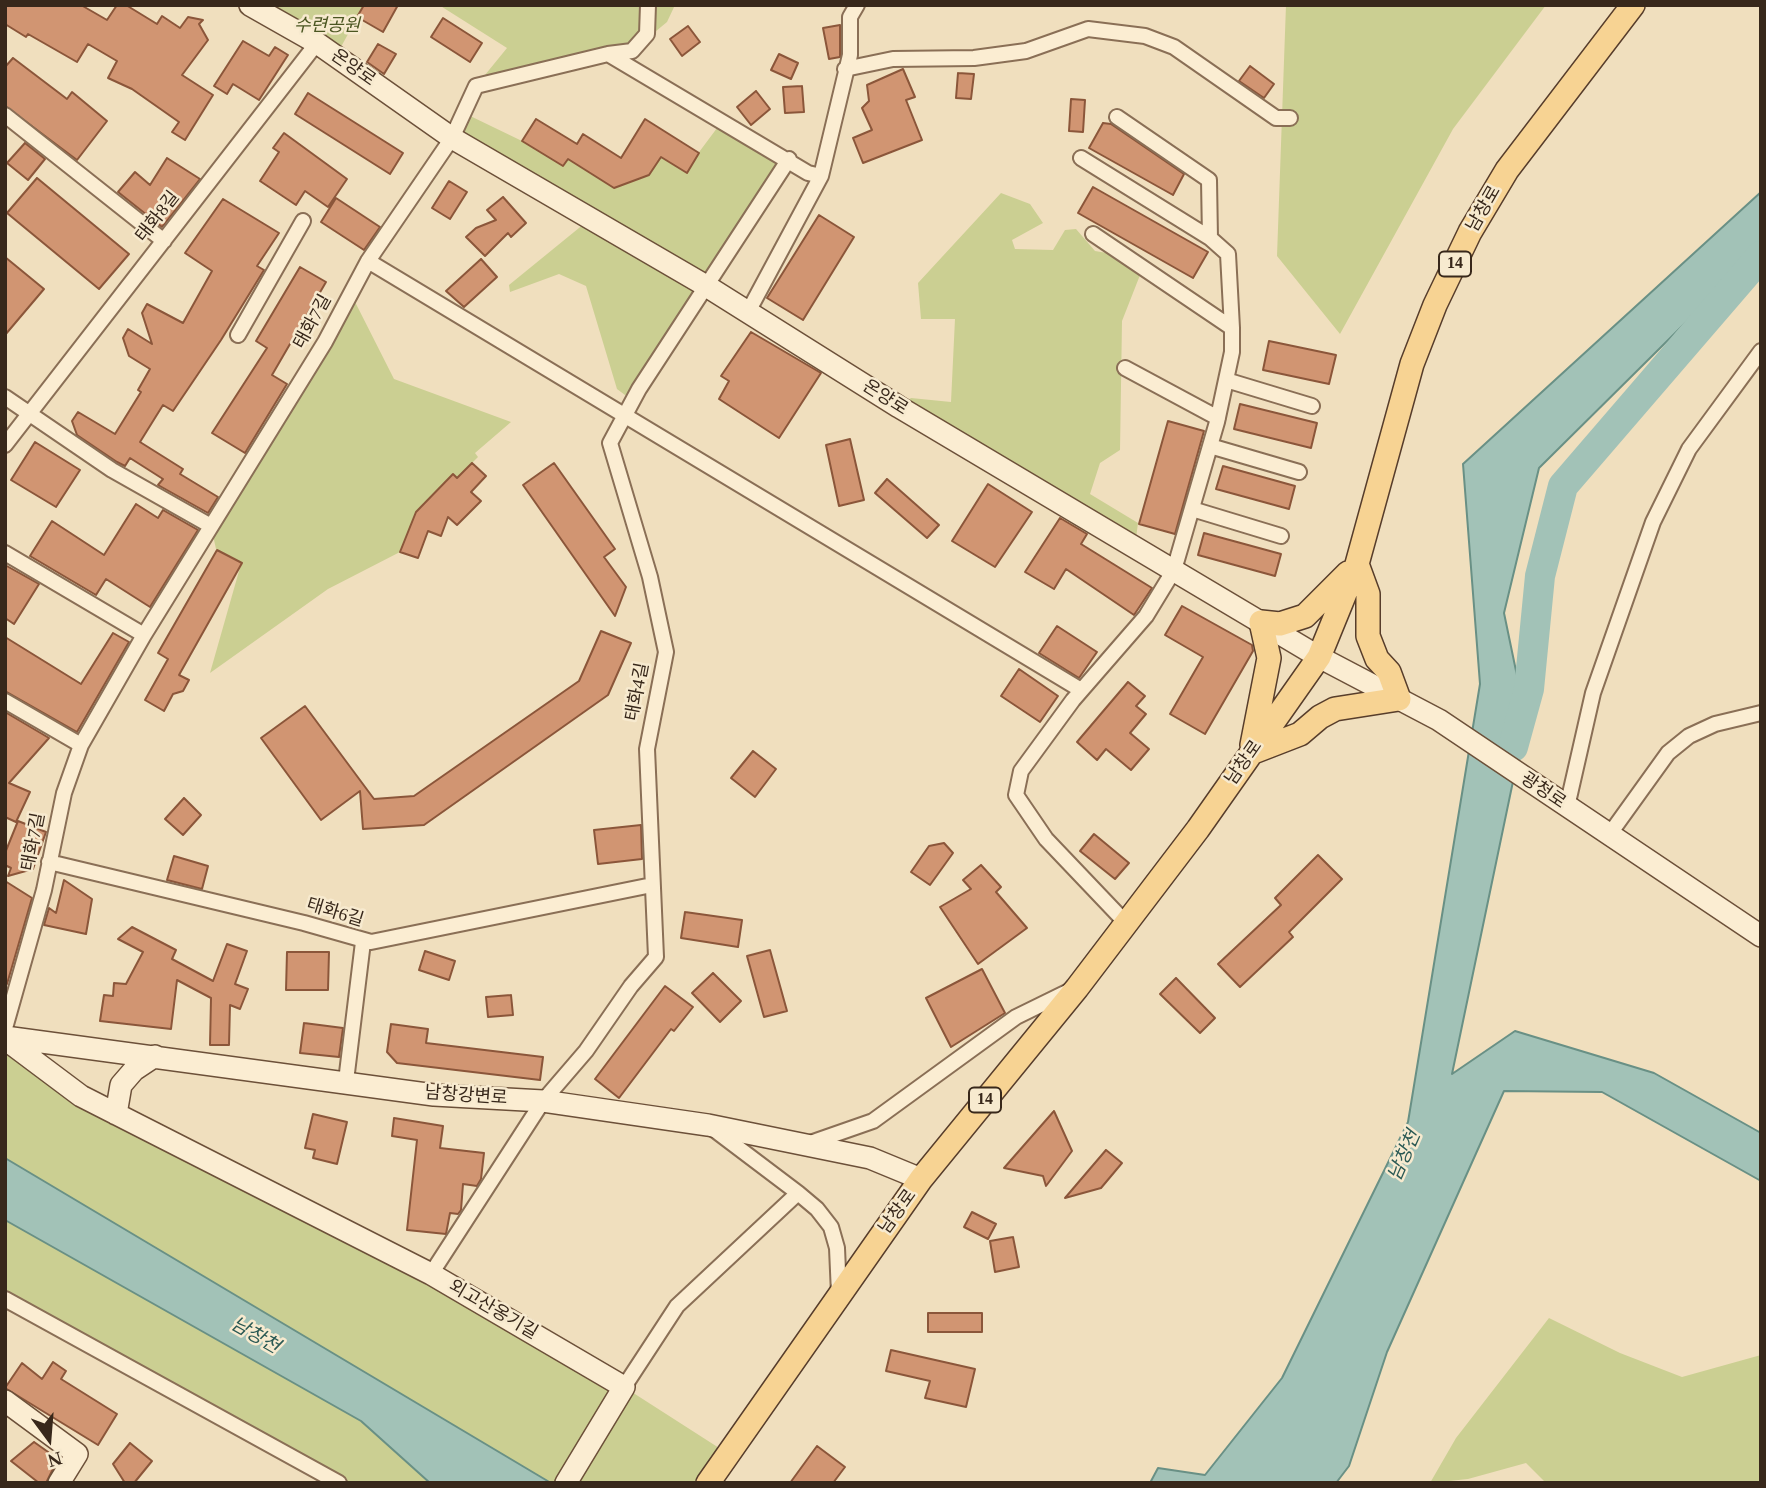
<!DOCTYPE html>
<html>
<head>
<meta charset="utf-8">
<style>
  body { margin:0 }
  #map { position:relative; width:1766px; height:1488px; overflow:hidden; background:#f0dfbe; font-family:"Times New Roman",serif }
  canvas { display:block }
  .frame { position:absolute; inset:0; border:7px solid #38281b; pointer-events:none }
  .north { position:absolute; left:14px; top:1404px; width:70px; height:70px; -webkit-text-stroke:5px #f7eacf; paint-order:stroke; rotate:164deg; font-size:19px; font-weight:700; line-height:28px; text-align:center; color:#38281b }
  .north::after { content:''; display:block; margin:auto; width:24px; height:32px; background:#38281b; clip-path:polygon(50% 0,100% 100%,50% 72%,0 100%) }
</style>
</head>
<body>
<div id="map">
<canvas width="1766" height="1488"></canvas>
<div class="frame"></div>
<div class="north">N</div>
</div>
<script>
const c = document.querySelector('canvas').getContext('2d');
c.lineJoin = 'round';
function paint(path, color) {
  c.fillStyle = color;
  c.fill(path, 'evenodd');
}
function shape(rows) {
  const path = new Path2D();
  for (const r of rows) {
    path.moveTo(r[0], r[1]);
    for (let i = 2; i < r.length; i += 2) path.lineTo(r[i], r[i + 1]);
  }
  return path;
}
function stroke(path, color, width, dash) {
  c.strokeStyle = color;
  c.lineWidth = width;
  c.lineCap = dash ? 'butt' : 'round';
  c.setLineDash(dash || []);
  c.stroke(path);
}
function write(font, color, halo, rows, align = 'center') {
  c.font = font + ' "Times New Roman","Noto Sans KR",serif';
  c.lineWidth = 5;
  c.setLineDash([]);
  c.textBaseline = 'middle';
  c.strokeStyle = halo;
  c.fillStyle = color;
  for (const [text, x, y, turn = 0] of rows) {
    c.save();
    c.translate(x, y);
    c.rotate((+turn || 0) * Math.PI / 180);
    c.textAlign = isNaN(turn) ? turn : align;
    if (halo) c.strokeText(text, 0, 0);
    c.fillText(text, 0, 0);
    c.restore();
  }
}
paint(shape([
  [248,5,364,5,336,56],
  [439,5,675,5,667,22,632,51,476,86,507,48],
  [1286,5,1546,5,1453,129,1340,334,1277,256],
  [464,113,522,141,563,166,568,159,614,188,649,175,661,157,685,171,723,120,789,159,633,401,617,389,586,286,559,274,510,292,509,285,590,219,452,138],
  [1001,193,1030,204,1043,223,1012,240,1015,249,1053,250,1065,230,1076,229,1095,251,1130,257,1142,270,1122,321,1120,450,1100,463,1090,494,1138,523,1135,546,899,407,911,398,951,402,955,319,921,319,918,283],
  [351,294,394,379,511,422,475,453,478,457,457,478,453,474,416,512,418,515,411,525,400,552,328,589,210,673,241,564,216,549,211,526],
  [5,1039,81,1096,624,1387,730,1455,708,1483,339,1483,5,1299],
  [1549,1318,1620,1353,1682,1377,1761,1355,1761,1483,1546,1483,1526,1463,1468,1479,1430,1483,1456,1438]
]), '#cbcf92');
const water = shape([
  [1761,192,1761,248,1539,468,1504,613,1526,719,1452,1074,1515,1031,1654,1073,1761,1133,1761,1181,1602,1092,1504,1091,1387,1352,1349,1466,1336,1483,1150,1483,1158,1468,1205,1475,1282,1378,1408,1122,1480,684,1463,464,1761,192],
  [5,1158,551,1483,430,1483,361,1421,5,1220,5,1158]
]);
paint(water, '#a2c2b7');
stroke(water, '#699085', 2);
stroke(shape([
  [1513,747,1529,689,1540,576,1563,486,1761,256]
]), '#a2c2b7', 30);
const building = shape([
  [5,5,81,5,107,20,117,5,126,5,157,24,162,16,180,28,188,17,203,20,199,24,208,40,182,75,213,95,185,140,172,132,179,122,132,89,108,78,117,61,88,44,77,62,28,34,26,37,5,24,5,5],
  [364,5,398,5,383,32,357,17,364,5],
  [443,18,482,43,470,62,431,37,443,18],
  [840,25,840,57,829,59,823,28,840,25],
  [688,26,700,42,682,56,670,39,688,26],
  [243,41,269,56,275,47,288,55,259,100,233,84,227,94,214,86,243,41],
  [378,44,396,54,384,74,367,62,378,44],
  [779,54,798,63,791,79,771,70,779,54],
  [13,58,67,99,72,92,107,121,77,160,5,106,5,67,13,58],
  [1250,66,1274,84,1264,98,1239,81,1250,66],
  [903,69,915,97,906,100,922,140,863,163,853,138,872,130,862,108,869,101,867,85,903,69],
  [958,73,974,74,971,99,956,98,958,73],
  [802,86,804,112,785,113,783,87,802,86],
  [756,91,770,109,751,125,737,107,756,91],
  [308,93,403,153,390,174,295,114,308,93],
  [1071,99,1085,100,1083,132,1069,131,1071,99],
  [536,119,577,144,583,134,621,158,645,119,699,153,687,173,661,157,649,175,614,188,568,159,563,166,522,141,536,119],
  [1103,123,1111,124,1184,174,1173,195,1089,148,1103,123],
  [284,133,347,179,328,207,305,191,296,205,260,181,279,152,273,148,284,133],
  [25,143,45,159,28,180,7,163,25,143],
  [167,158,200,179,162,227,118,192,135,172,150,185,167,158],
  [37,178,129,254,99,289,7,213,37,178],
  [449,181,467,192,450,219,432,208,449,181],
  [1093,187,1208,252,1193,278,1078,213,1093,187],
  [503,197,526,223,511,237,508,233,485,256,466,237,476,228,496,220,487,210,503,197],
  [336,198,380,227,364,250,321,222,336,198],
  [223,199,279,233,257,266,264,270,221,340,173,411,163,405,140,442,183,469,180,474,218,497,208,513,158,485,163,479,130,458,125,466,117,462,77,435,72,421,78,412,115,434,141,392,138,390,150,369,129,356,123,338,128,329,152,344,142,313,147,304,183,323,212,271,185,253,223,199],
  [819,215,854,237,803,320,767,298,819,215],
  [5,257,44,289,5,335,5,257],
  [481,259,497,277,464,307,446,291,481,259],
  [300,267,326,282,272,375,287,384,245,453,212,433,267,348,256,341,300,267],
  [751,332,821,373,779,438,719,399,729,381,721,376,751,332],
  [1269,341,1336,355,1329,384,1263,370,1269,341],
  [1240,404,1317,423,1311,448,1234,429,1240,404],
  [1168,421,1204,431,1175,534,1139,524,1168,421],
  [850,439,864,500,839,506,826,445,850,439],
  [35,442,80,470,56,507,11,480,35,442],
  [472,463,486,476,471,492,481,501,457,525,448,517,441,536,428,531,418,558,400,552,416,512,453,474,457,478,472,463],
  [554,463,615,549,604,557,626,587,615,616,523,485,554,463],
  [1223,466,1295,486,1289,509,1216,489,1223,466],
  [887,479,939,525,927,538,875,493,887,479],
  [988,484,1032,512,995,567,952,541,988,484],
  [136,504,158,518,163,510,198,530,150,607,106,579,96,595,30,556,52,521,104,555,136,504],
  [1060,518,1087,534,1081,544,1152,588,1134,615,1066,569,1054,589,1025,572,1060,518],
  [1204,533,1281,554,1275,576,1198,555,1204,533],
  [217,550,242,563,179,675,189,680,183,691,173,694,164,711,145,700,168,659,158,653,217,550],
  [5,565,39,584,14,624,5,618,5,565],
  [1182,606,1252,645,1253,651,1205,734,1170,714,1203,657,1165,635,1182,606],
  [1057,626,1097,652,1079,678,1039,653,1057,626],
  [601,631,631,643,608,695,424,825,363,829,360,791,321,820,261,738,305,706,374,799,414,796,579,681,601,631],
  [113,633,129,642,77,732,5,691,5,637,81,684,113,633],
  [1019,669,1058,696,1040,722,1001,696,1019,669],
  [1128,682,1145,696,1136,706,1146,714,1130,733,1149,749,1131,770,1106,749,1097,760,1077,742,1128,682],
  [5,712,49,738,9,783,30,792,16,822,5,817,5,712],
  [753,751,776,769,755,797,731,778,753,751],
  [184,798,201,815,183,835,165,819,184,798],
  [18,821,46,832,33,869,8,876,11,868,5,865,5,853,18,821],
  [641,825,642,859,598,864,594,830,641,825],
  [1094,834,1129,863,1115,879,1080,851,1094,834],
  [944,843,953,853,930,885,911,872,929,846,944,843],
  [1318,855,1342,879,1289,932,1293,937,1240,987,1218,964,1281,905,1275,898,1318,855],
  [174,856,208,866,202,889,167,880,174,856],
  [981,865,1001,887,996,892,1027,928,978,964,940,907,971,889,963,880,981,865],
  [64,880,92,899,86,934,44,925,49,908,56,913,64,880],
  [5,881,32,898,7,984,5,984,5,881],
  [685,912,742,920,738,947,681,938,685,912],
  [132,927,176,950,172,959,213,981,227,944,247,951,235,984,248,989,240,1009,230,1005,229,1045,210,1045,211,998,177,980,171,1029,100,1021,104,995,113,996,114,983,126,984,143,952,118,939,132,927],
  [770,950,787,1011,764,1017,747,956,770,950],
  [425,951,455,961,449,980,419,970,425,951],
  [287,952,329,952,328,990,286,990,287,952],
  [982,969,1005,1013,951,1047,926,998,982,969],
  [713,973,741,1001,720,1022,692,993,713,973],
  [1176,978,1215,1018,1200,1033,1160,994,1176,978],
  [665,986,693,1007,674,1031,671,1029,619,1098,595,1079,665,986],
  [511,995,513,1015,488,1017,486,997,511,995],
  [304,1023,343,1028,339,1057,300,1053,304,1023],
  [391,1024,428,1029,426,1043,543,1057,540,1080,397,1063,387,1052,391,1024],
  [1054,1111,1072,1151,1046,1186,1043,1176,1004,1168,1054,1111],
  [313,1114,347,1122,337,1164,313,1158,315,1150,305,1148,313,1114],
  [394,1118,443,1126,440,1148,484,1153,481,1179,477,1186,463,1184,461,1210,458,1214,450,1213,446,1234,407,1230,417,1140,392,1136,394,1118],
  [1106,1150,1122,1163,1101,1188,1065,1198,1106,1150],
  [972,1212,996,1224,988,1239,964,1227,972,1212],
  [1013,1237,1019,1267,995,1272,990,1241,1013,1237],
  [928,1313,982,1313,982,1332,928,1332,928,1313],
  [891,1350,975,1369,966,1407,925,1398,930,1381,886,1371,891,1350],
  [53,1362,66,1371,61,1379,117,1414,98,1445,5,1388,22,1363,42,1379,53,1362],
  [34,1442,58,1459,46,1483,39,1483,11,1461,34,1442],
  [130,1443,152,1461,134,1483,125,1483,113,1464,130,1443],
  [817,1446,845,1467,833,1483,790,1483,817,1446]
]);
paint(building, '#d19572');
stroke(building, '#8b563a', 2);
const street = shape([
  [608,54,808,173,821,176],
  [845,69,893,59,974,58,1026,51,1088,29,1145,36,1174,47,1276,118,1290,118],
  [5,115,164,241],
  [1117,117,1209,180,1210,238,1228,254,1232,328,1232,352,1217,422,1174,570,1146,616,1073,700,1021,771,1016,795,1046,839,1126,923],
  [1081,158,1210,238],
  [1093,234,1232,328],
  [368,261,1081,690],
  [748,312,821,176,850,55,850,17,857,5],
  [238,335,303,221],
  [1125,368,1218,418],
  [1226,380,1312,406],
  [5,397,112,470,211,526],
  [5,445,317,43],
  [1210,446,1299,472],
  [1192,509,1281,536],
  [5,553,144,635],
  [5,701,81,745],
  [1567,807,1593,693,1653,522,1689,449,1761,351],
  [1609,835,1668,753,1689,736,1715,724,1761,713],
  [49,862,304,923,371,942,652,885],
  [5,1028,44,890,64,793,81,745,144,635,325,342,368,261,452,138,476,86,608,54,632,51,647,34,648,5],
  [346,1081,363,942],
  [712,1128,798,1193,817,1209,831,1227,837,1248,839,1294],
  [810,1143,873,1121,1016,1017,1069,991],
  [431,1274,543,1101,586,1051,631,986,656,957,647,749,666,652,650,577,610,443,639,389,789,159],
  [5,1299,339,1483],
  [624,1387,677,1306,798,1193]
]);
const secondary = shape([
  [250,5,317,43,452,138,708,287,899,407,1319,657,1439,720,1761,936],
  [5,1037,434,1095,543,1101,708,1125,870,1158,921,1179],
  [5,1039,81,1096,431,1274,624,1387,566,1483],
  [116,1114,121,1085,134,1070,155,1056],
  [5,1401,77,1454,59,1483]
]);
const primary = shape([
  [1252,745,1269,658,1261,622,1280,624,1305,616,1348,573],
  [1251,753,1300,734,1320,717,1335,709,1399,699,1389,672,1377,659,1368,636,1368,594,1357,564],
  [708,1483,921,1179,1077,988,1198,829,1319,657,1357,564,1412,364,1435,305,1470,232,1507,170,1633,5]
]);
stroke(street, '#8a6f56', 18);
stroke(secondary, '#6c5039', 24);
stroke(primary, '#573d2b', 26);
stroke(street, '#fbedd2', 14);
stroke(secondary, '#fbedd2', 21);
stroke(primary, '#f7d393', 23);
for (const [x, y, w] of [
  [1455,264,32],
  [985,1100,32]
]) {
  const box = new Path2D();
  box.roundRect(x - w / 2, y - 12.5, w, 25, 5);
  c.fillStyle = '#f7eacf';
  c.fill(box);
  stroke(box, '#38281b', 2);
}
write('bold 16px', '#38281b', null, [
  ["14",1455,264],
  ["14",985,1100]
]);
write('italic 18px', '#4b5621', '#f7eacf', [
  ["수련공원",327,26]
]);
write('18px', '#38281b', '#f7eacf', [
  ["온양로",353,68,35],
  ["남창로",1484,209,-60],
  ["태화8길",158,217,-52],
  ["태화7길",313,322,-61],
  ["온양로",885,398,32],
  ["태화4길",638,692,-79],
  ["남창로",1244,763,-55],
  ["광청로",1543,791,34],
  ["태화7길",34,842,-79],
  ["태화6길",335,913,17],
  ["남창강변로",466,1096,4],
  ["남창로",898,1212,-54],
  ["외고산옹기길",493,1310,30]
]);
write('italic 19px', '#2a5954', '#f7eacf', [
  ["남창천",1405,1156,-66],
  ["남창천",255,1336,30]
]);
</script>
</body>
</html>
